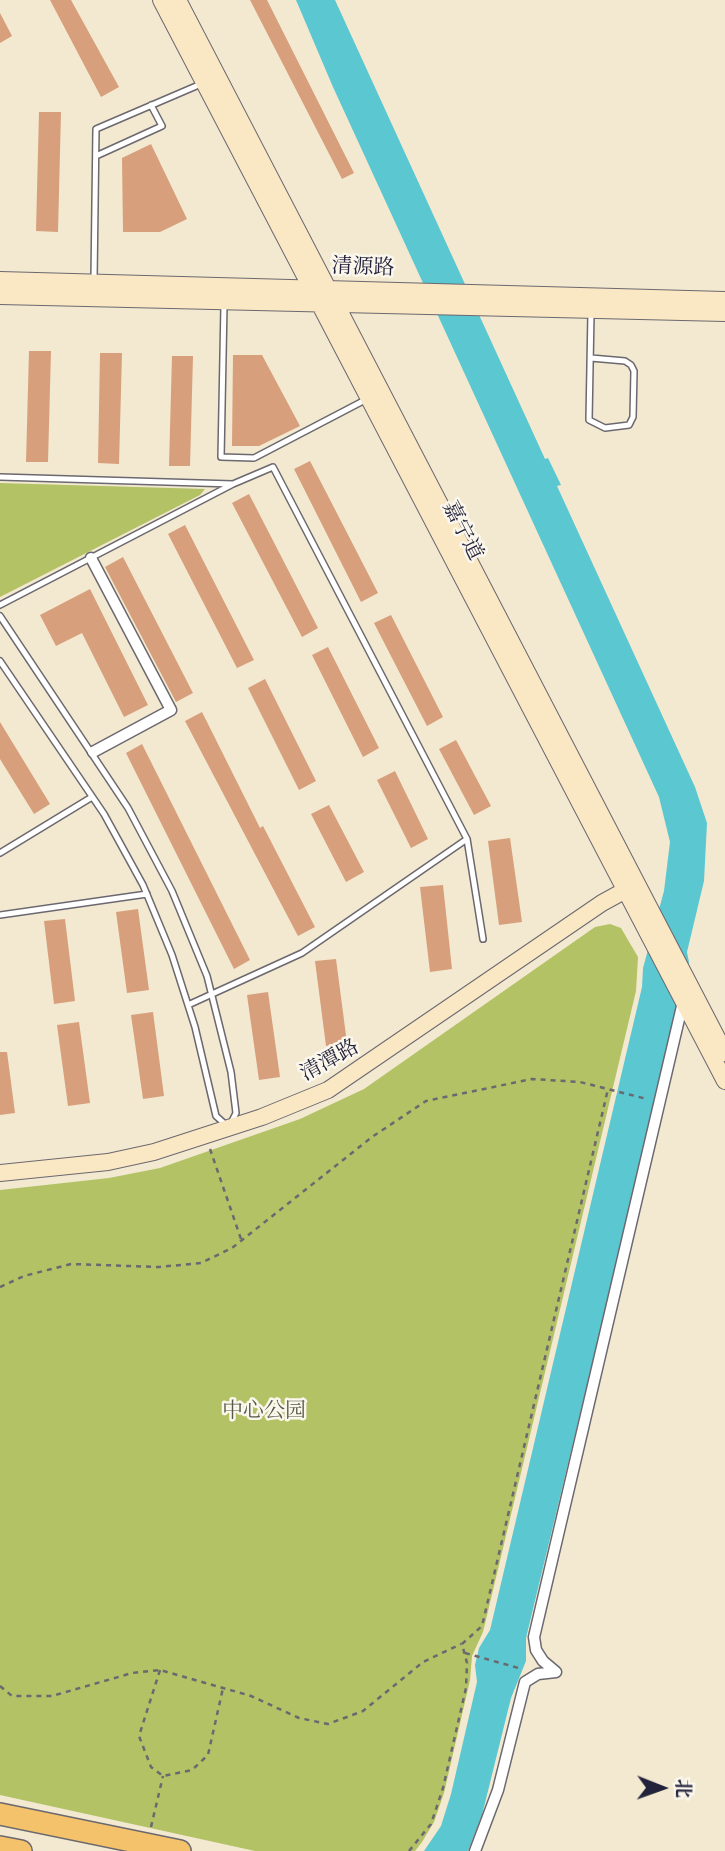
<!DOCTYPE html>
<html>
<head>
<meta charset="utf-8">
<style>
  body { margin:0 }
  #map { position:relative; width:725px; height:1851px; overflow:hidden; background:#f2e9d0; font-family:"IM FELL French Canon","Noto Serif SC",serif }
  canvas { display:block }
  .north { position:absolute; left:627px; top:1753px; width:70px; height:70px; -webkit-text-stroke:5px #fbf7ec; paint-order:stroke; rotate:91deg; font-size:19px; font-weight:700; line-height:28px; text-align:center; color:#22223b }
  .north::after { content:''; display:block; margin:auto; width:24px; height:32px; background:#22223b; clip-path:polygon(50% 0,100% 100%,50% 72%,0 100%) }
</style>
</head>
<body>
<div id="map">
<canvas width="725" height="1851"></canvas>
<div class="north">北</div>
</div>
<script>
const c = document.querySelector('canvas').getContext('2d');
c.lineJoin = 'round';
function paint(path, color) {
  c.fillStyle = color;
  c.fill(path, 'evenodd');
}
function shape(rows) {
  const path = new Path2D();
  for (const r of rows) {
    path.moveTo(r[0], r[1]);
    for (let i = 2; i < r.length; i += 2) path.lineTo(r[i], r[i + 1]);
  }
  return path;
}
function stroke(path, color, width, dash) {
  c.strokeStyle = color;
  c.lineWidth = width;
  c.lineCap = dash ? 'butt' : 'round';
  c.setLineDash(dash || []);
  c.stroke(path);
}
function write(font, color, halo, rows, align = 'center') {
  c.font = font + ' "IM FELL French Canon","Noto Serif SC",serif';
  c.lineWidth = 5;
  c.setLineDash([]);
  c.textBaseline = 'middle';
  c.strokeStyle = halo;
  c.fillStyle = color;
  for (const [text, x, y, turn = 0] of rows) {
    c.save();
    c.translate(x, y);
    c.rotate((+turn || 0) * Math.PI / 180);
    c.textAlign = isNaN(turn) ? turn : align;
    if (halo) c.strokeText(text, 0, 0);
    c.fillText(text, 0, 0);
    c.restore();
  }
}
paint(shape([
  [0,483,205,489,200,495,0,597],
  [610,924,621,928,638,957,636,991,483,1632,472,1656,470,1680,444,1793,434,1822,422,1842,415,1851,255,1851,0,1795,0,1190,109,1178,160,1168,300,1119,364,1089,595,927]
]), '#b2c265');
paint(shape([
  [296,0,335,0,545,459,548,458,561,485,557,486,695,787,707,823,704,881,687,952,689,962,526,1638,526,1661,511,1698,482,1815,468,1851,424,1851,441,1826,451,1794,477,1682,475,1665,479,1648,490,1630,642,987,643,968,664,891,670,842,659,797,333,87]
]), '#5ac7d1');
paint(shape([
  [50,0,71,0,119,87,101,97],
  [250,0,267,0,354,173,342,179],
  [0,13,12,36,0,43],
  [39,112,61,112,58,232,36,231],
  [151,144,187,219,160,232,123,232,122,158],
  [29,351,51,351,48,462,26,462],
  [100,353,122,353,119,464,98,463],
  [233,355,262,355,300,426,259,446,232,446],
  [172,356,193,356,190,466,169,466],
  [310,461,378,593,361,602,294,469],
  [249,494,318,628,302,637,232,503],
  [185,525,254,660,237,668,168,534],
  [123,557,193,693,176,702,105,567],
  [90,589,148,705,124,717,82,633,56,646,40,615],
  [391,615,443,717,427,726,374,623],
  [328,647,379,748,363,757,312,655],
  [265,679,316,781,299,790,248,688],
  [202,712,260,828,263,826,315,927,298,936,185,721],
  [0,722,50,804,34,814,0,759],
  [456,740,491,806,474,815,439,749],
  [142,744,250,960,234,969,126,753],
  [395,771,428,839,411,848,377,780],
  [329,805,364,872,346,882,311,814],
  [510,838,522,922,499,925,488,841],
  [443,885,452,969,430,972,420,887],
  [138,909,149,990,127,993,116,912],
  [65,919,75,1001,54,1004,44,921],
  [336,959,347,1043,326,1046,315,961],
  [268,992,280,1077,259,1080,247,995],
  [153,1012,164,1096,143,1099,131,1015],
  [79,1022,90,1103,68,1106,57,1025],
  [0,1052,7,1052,15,1113,0,1115]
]), '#d79f7b');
const lane = shape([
  [96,156,162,126,151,105],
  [94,279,96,129,201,84],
  [224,305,221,457,254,458,367,399],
  [591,358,625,361,631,365,634,371,633,417,629,425,605,428,589,420,591,313],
  [0,477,233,484,273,467,467,839,483,939],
  [0,605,233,484],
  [0,616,128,808,172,891,207,976,231,1072,236,1113,231,1123],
  [0,661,104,814,143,885,172,955,195,1027,216,1116,226,1125],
  [0,853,92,797],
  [0,915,147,894],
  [188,1005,302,953,467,839]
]);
const street = shape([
  [91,558,171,710,93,752],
  [475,1851,498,1790,525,1682,538,1674,556,1672,543,1661,536,1650,534,1637,683,1002]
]);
const secondary = shape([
  [161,0,725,1081],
  [178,0,725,1053],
  [0,280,725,300],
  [0,296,725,313],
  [0,1173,108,1162,154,1152,262,1117,328,1090,602,903,633,886]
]);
const highway = shape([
  [0,1814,180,1851],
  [0,1847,21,1851]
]);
stroke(lane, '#6b686f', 8);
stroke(street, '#6b686f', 13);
stroke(secondary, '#6b686f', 18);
stroke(highway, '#6b686f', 24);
stroke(shape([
  [210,1149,241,1239],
  [0,1287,24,1276,71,1264,159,1267,201,1263,232,1248,372,1137,426,1101,532,1079,580,1082,647,1099],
  [465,1653,522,1669],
  [160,1670,139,1736,151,1767,163,1776,192,1770,208,1755,223,1688],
  [0,1686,12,1696,52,1696,132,1673,160,1670,251,1696,299,1718,328,1724,363,1711,423,1662,461,1644],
  [151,1827,163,1776],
  [409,1851,431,1824,443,1788,466,1688,467,1663,462,1644,482,1626,608,1089]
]), '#6b686f', 2.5, [5, 5]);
stroke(lane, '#fff', 5);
stroke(street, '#fff', 10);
stroke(secondary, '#fae7c3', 16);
stroke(highway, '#f3c26a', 21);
write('21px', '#22223b', '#fbf7ec', [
  ["清源路",363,268,2],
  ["嘉宁道",462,531,63],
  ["清潭路",330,1061,-29]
]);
write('21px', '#545a4a', '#fbf7ec', [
  ["中心公园",264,1412]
]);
</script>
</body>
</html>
